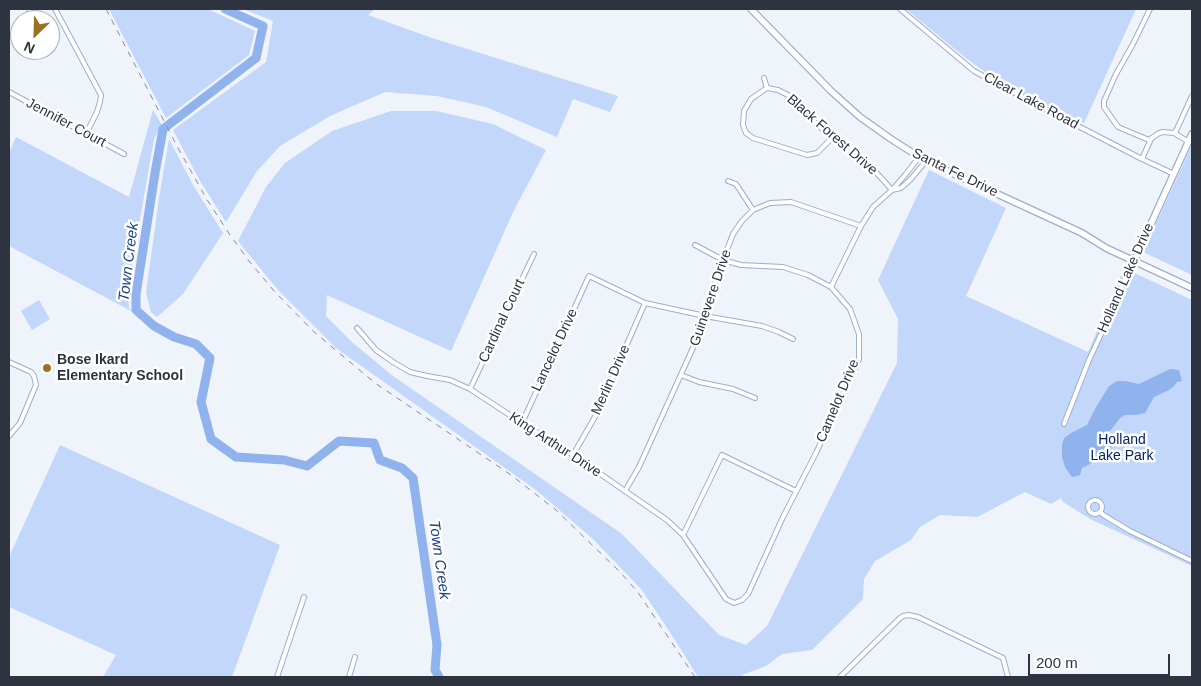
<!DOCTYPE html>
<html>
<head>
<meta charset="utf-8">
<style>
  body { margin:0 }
  #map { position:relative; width:1201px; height:686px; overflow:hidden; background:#eff3fa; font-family:Arial,sans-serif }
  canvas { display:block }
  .frame { position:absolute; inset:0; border:10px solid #2d3440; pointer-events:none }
  .north { position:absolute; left:10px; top:10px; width:50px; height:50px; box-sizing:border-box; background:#fff; border:1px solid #abaeb3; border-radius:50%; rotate:204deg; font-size:14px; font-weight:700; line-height:20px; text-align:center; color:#2d3440 }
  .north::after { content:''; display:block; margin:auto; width:18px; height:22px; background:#9b731f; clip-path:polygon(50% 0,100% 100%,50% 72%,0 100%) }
  .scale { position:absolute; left:1028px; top:654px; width:142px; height:22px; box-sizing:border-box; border:2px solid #2d3440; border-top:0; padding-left:6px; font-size:15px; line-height:18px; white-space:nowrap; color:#2d3440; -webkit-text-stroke:4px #fff; paint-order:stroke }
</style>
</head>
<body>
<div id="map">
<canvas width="1201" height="686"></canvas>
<div class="frame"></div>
<div class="north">N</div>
<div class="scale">200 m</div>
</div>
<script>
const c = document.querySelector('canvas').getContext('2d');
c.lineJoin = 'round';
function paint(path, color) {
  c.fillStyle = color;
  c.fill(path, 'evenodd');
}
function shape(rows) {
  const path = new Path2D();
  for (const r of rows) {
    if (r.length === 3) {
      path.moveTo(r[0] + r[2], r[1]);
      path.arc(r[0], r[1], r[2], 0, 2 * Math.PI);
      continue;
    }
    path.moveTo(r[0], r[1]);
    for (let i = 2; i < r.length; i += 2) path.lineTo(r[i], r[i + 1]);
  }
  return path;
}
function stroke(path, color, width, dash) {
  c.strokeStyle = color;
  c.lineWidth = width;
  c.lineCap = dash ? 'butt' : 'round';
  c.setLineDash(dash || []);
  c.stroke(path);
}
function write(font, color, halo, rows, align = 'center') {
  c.font = font + ' Arial,sans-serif';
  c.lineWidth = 5;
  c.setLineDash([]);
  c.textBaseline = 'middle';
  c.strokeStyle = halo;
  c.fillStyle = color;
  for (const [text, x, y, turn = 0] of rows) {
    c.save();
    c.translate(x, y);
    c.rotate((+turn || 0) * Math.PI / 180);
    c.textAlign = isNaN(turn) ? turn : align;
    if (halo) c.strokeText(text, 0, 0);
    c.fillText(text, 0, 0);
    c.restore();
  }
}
paint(shape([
  [109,9,208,9,255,31,249,55,166,118],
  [243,9,375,9,368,15,432,38,618,96,610,112,573,99,557,137,486,107,437,96,385,92,330,116,280,146,257,171,226,222,200,181,173,130,266,62,273,21],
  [906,9,1136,9,1084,123,998,81,967,59],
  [153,110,162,125,154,139,128,288,129,308,135,313,9,246,9,153,16,137,129,197],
  [391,111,436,111,493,124,546,150,514,210,451,351,327,295,326,316,353,343,393,376,622,534,719,635,746,645,767,626,897,363,898,319,878,280,929,170,1006,208,966,296,1088,352,1124,268,1192,300,1192,566,1090,519,1063,502,1061,498,1051,504,1025,492,977,517,940,515,920,527,911,540,875,561,864,579,863,599,812,650,782,654,766,666,742,675,741,677,698,677,675,640,642,590,593,539,536,490,336,348,278,290,238,241,266,187,285,163,332,131],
  [169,139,193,185,223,233,183,294,157,317,151,312,146,293,159,198],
  [1192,145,1192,275,1143,252],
  [39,300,50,319,32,330,21,311],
  [60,445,280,545,232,677,103,677,116,655,9,607,9,557]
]), '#c2d7fa');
paint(shape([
  [1170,369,1179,370,1182,381,1177,382,1174,386,1169,390,1154,397,1145,413,1136,415,1125,415,1120,418,1111,430,1107,432,1105,435,1111,444,1112,453,1082,468,1080,475,1073,477,1071,476,1065,467,1062,457,1062,445,1064,438,1071,433,1087,425,1096,407,1109,386,1117,381,1125,381,1139,384]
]), '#90b2ed');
stroke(shape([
  [225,9,263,26,256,58,163,129,155,173,136,294,136,310,154,326,174,337,196,344,210,358,201,402,211,439,236,457,284,460,307,466,339,441,374,443,380,460,402,468,413,478,437,645,435,670,439,677]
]), '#90b2ed', 9);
const street = shape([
  [55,9,101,95,100,102,97,112,86,134],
  [900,9,974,71,1045,109,1142,159,1174,174],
  [1150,9,1133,44,1116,74,1104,101,1104,107,1118,127,1149,140,1159,133,1163,132,1174,133,1176,131,1192,96],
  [26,20,31,9],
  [19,47,19,35,20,32],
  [764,78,767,88],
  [767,88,778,90,788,95,806,114,832,138,874,170,892,190],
  [767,88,751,99,744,111,743,125,746,133,753,138,807,155,817,153,832,138],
  [9,92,124,154],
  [1174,133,1189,142],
  [1142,159,1151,139],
  [728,181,736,184,753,210],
  [892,190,901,188,910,180,926,161],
  [831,287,861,226,873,207,892,190,906,174,919,157],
  [357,328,376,350,393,362,410,372,427,376,450,380,470,389,522,423,573,455,667,520,683,535,726,599,734,603,742,600,748,594,783,517,816,453,859,359,859,334,850,309,831,287,808,275,783,267,741,265,723,260,695,245],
  [9,362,31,372,34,376,36,385,20,423,9,436],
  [681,375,699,382,733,389,755,398],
  [470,389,534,254],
  [522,423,589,276,645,303,705,316,762,326,779,332,793,339],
  [1064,424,1089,360,1121,291,1124,281,1134,261],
  [573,455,596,415,645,303],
  [625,491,639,467,697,339,723,260,733,234,742,221,753,210,770,203,791,202,861,226],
  [1095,507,7],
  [1100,512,1105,516,1130,531,1192,561],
  [683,535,722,455,796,491],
  [277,677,304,597],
  [349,677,355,657],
  [840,677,900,618,903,616,909,615,918,617,1003,658,1008,677]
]);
const secondary = shape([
  [751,9,831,91,860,117,891,139,913,153,928,162,1082,233,1106,248,1192,288],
  [1134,261,1192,134]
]);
stroke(street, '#9caecc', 6);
stroke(secondary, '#9caecc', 8);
stroke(street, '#fff', 4);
stroke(secondary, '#fff', 5.5);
stroke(shape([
  [106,9,178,148,206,198,230,235,249,261,274,291,313,331,375,383,511,475,556,510,619,571,637,591,695,677]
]), '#878c96', 1, [6, 6]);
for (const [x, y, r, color] of [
  [47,368,5,"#9b731f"]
]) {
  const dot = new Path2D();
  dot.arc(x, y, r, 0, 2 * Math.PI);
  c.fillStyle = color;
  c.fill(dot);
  stroke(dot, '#fff', 2);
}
write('14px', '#2d3440', '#fff', [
  ["Clear Lake Road",1031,101,28],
  ["Jennifer Court",66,123,28],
  ["Black Forest Drive",832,135,41],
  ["Santa Fe Drive",955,173,26],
  ["Holland Lake Drive",1126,278,-66],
  ["Guinevere Drive",711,298,-71],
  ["Cardinal Court",502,321,-65],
  ["Lancelot Drive",555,350,-65],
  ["Merlin Drive",611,380,-66],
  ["Camelot Drive",838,401,-67],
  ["King Arthur Drive",555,445,33]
]);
write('bold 14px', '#2d3440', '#fff', [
  ["Bose Ikard",57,360],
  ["Elementary School",57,376]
], 'left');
write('14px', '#012467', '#fff', [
  ["Holland",1122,440],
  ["Lake Park",1122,456]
]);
write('italic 15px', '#1a4084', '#fff', [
  ["Town Creek",129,262,-83],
  ["Town Creek",439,560,82]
]);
</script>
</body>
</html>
